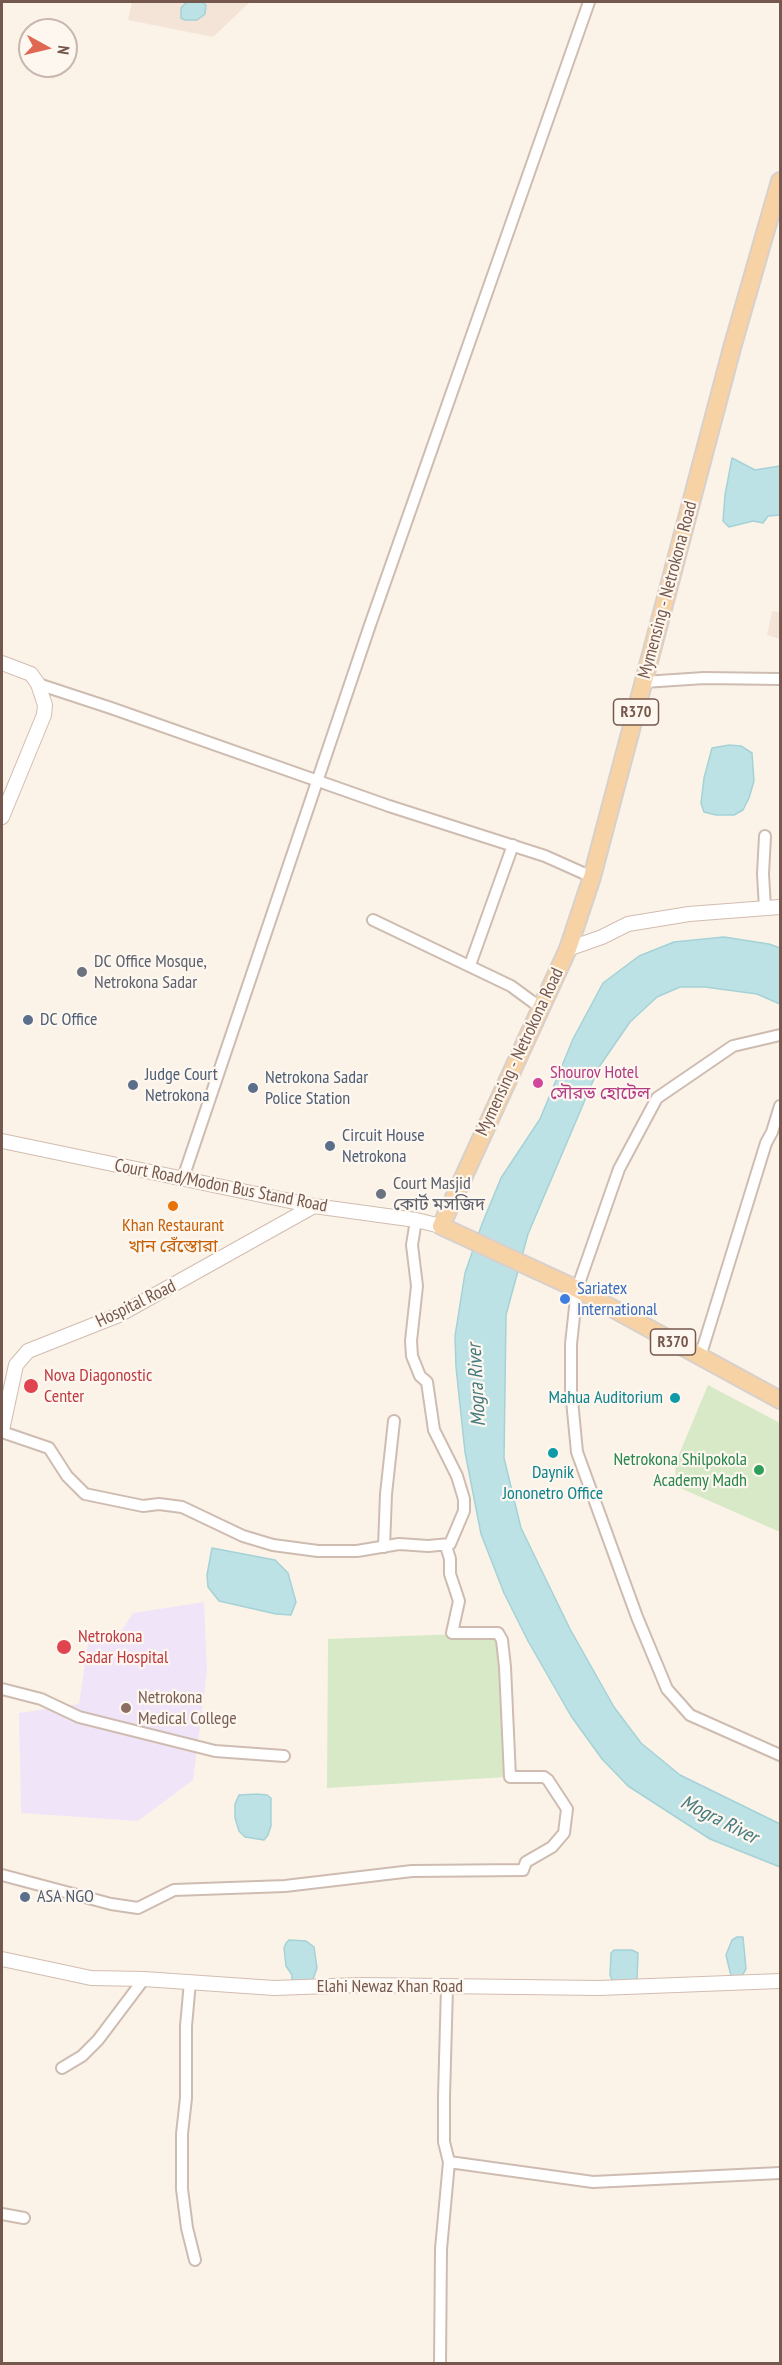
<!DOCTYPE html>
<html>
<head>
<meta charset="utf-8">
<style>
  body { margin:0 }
  #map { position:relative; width:782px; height:2365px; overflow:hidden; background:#fcf3e8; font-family:"PT Sans Narrow",sans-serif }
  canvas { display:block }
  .frame { position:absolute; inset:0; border:3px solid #75584d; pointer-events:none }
  .north { position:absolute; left:18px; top:18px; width:60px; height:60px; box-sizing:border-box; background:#fef7ef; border:2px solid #c7b7ae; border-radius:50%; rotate:98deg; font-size:16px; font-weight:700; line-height:24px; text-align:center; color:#75584d }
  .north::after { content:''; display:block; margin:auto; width:21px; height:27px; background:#e06853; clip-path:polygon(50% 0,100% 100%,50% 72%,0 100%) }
</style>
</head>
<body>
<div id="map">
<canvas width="782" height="2365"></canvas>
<div class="frame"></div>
<div class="north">N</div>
</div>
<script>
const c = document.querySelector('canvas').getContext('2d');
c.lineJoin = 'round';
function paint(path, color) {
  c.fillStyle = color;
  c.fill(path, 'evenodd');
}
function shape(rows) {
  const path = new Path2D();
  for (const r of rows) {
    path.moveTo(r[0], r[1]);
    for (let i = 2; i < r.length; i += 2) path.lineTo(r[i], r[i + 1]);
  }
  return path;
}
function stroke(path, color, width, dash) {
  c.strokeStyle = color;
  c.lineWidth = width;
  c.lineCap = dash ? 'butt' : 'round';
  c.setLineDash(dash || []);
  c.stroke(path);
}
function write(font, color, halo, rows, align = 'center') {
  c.font = font + ' "PT Sans Narrow","Noto Sans Bengali",sans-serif';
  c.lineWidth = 4.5;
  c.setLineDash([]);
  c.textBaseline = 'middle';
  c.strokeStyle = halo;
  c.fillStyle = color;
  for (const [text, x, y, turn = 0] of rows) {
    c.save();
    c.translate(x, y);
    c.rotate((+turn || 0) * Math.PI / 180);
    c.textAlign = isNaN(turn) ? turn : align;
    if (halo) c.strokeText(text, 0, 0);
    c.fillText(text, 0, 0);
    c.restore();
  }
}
paint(shape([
  [132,2,250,2,213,37,128,20],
  [772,611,780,612,780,639,767,635]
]), '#f3e4d7');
paint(shape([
  [204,1602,207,1671,193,1780,138,1821,21,1813,19,1713,79,1704,88,1643,122,1630,133,1613]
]), '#f0e5f8');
paint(shape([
  [708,1385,780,1423,780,1532,678,1487,676,1480,675,1464],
  [484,1633,492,1634,501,1641,506,1777,327,1788,328,1639]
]), '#d7e9c7');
const water = shape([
  [187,2,202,2,206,5,205,14,197,20,185,20,181,18,181,8,187,2],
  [732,458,755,470,780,466,780,515,768,516,763,523,753,521,729,527,723,521,725,495,732,458],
  [729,745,741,746,752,753,754,781,749,798,743,810,734,815,716,815,704,812,701,803,704,778,712,748,729,745],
  [724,937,769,944,780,948,780,1004,757,994,705,987,680,987,657,997,630,1022,599,1067,528,1234,506,1315,504,1458,521,1528,570,1629,614,1707,641,1743,680,1775,780,1824,780,1867,710,1839,628,1786,602,1759,571,1716,528,1641,504,1593,481,1534,465,1452,456,1367,455,1336,465,1273,482,1224,501,1178,540,1119,573,1039,603,983,639,956,674,942,724,937],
  [212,1548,275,1560,288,1573,296,1602,291,1615,276,1614,219,1601,208,1587,207,1575,212,1548],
  [257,1794,267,1795,271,1798,271,1826,268,1835,264,1840,245,1837,239,1831,235,1818,235,1804,239,1795,257,1794],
  [737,1937,743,1937,746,1969,742,1976,731,1976,726,1955,732,1940,737,1937],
  [289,1940,306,1941,314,1947,317,1968,312,1982,292,1981,292,1975,286,1966,284,1948,286,1943,289,1940],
  [614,1950,632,1950,638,1953,637,1980,616,1982,612,1980,610,1975,611,1953,614,1950]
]);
paint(water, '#bde2e5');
stroke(water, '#a4d2d6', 1.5);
const street = shape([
  [644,682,704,678,780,679],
  [38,684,111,708,389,806,545,856,592,877],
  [765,836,763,874,765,908],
  [373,920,511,986,541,1008],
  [470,965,513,845],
  [780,1035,733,1046,657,1098,619,1169,577,1289,571,1344,571,1390,577,1452,637,1617,667,1689,690,1715,780,1755],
  [183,1178,370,625,589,2],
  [700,1357,766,1143,772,1132,780,1106],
  [2,1432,49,1448,67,1476,85,1494,143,1506,159,1504,182,1507,243,1536,273,1545,318,1551,357,1551,399,1544,428,1546,450,1544,464,1511,464,1499,457,1476,434,1430,427,1382,420,1376,412,1356,411,1341,417,1286,412,1245,416,1220],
  [384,1547,386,1494,394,1421],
  [2,1689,41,1699,79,1717,215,1751,284,1756],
  [2,1875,111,1904,138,1908,174,1890,285,1886,412,1871,523,1870,526,1862,552,1847,564,1833,567,1809,548,1780,544,1777,510,1777,505,1667,502,1640,498,1633,452,1633,459,1601,450,1574,450,1559,446,1546],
  [190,1982,186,2026,186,2098,182,2134,182,2189,187,2228,195,2260],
  [447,1987,444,2097,444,2142,449,2162],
  [62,2068,82,2056,98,2040,144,1979],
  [2,2214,24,2218],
  [440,2364,441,2249,449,2162,593,2182,780,2173]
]);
const secondary = shape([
  [2,663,31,674,38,684,45,705,44,715,2,817],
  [568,949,602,937,628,924,689,914,780,907],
  [2,1141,314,1206,416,1220,441,1226],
  [2,1430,16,1365,28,1351,119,1315,314,1206],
  [2,1959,91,1978,144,1979,274,1988,360,1985,599,1988,780,1981]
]);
const primary = shape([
  [780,181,732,348,592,877,568,949,441,1226,577,1289,780,1400]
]);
stroke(street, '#cfbcb1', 14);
stroke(secondary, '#d2bcaf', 16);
stroke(primary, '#d8d0cd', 20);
stroke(street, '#fff', 10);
stroke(secondary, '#fff', 14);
stroke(primary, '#f7d2a4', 16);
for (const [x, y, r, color] of [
  [82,972,6,"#6b7280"],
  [28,1020,6,"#5c6f8a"],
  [538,1083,6,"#d1479c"],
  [133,1085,6,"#5c6f8a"],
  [253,1088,6,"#5c6f8a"],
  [330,1146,6,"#5c6f8a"],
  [381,1194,6,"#6b7280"],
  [173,1206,6,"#e8710a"],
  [565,1299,6,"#3f7fe0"],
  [31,1386,8,"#e0444e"],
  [675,1398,6,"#0f9aa8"],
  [553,1453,6,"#0f9aa8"],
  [759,1470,6,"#2e9e5b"],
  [64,1647,8,"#e0444e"],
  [126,1708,6,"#8d6e63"],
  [25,1897,6,"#5c6f8a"]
]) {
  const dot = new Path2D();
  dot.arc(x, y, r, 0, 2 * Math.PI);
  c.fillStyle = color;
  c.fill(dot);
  stroke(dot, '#fef7ef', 2);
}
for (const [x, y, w] of [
  [636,712,45],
  [673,1342,45]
]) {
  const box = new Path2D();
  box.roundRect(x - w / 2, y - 13, w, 26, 4.5);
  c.fillStyle = '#fef7ef';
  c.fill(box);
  stroke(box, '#75584d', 1.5);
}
write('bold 16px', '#75584d', null, [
  ["R370",636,712],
  ["R370",673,1342]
]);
write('18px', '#75584d', '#fef7ef', [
  ["Mymensing - Netrokona Road",668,590,-75],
  ["Mymensing - Netrokona Road",520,1052,-65],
  ["Court Road/Modon Bus Stand Road",221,1186,11],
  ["Hospital Road",136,1304,-26],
  ["Elahi Newaz Khan Road",390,1987]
]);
write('18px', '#5b616d', '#fef7ef', [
  ["DC Office Mosque,",94,962],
  ["Netrokona Sadar",94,983],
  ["Court Masjid",393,1184],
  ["কোর্ট মসজিদ",393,1205]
], 'left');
write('18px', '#4e5e75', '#fef7ef', [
  ["DC Office",40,1020],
  ["Judge Court",145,1075],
  ["Netrokona",145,1096],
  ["Netrokona Sadar",265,1078],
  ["Police Station",265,1099],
  ["Circuit House",342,1136],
  ["Netrokona",342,1157],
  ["ASA NGO",37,1897]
], 'left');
write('18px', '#b23c85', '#fef7ef', [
  ["Shourov Hotel",550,1073],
  ["সৌরভ হোটেল",550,1094]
], 'left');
write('18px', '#c56008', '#fef7ef', [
  ["Khan Restaurant",173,1226],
  ["খান রেঁস্তোরা",173,1247]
]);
write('18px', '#366cbe', '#fef7ef', [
  ["Sariatex",577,1289],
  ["International",577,1310]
], 'left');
write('18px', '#be3a42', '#fef7ef', [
  ["Nova Diagonostic",44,1376],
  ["Center",44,1397],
  ["Netrokona",78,1637],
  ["Sadar Hospital",78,1658]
], 'left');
write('18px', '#0d838f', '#fef7ef', [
  ["Mahua Auditorium",663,1398],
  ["Daynik",553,1473,"center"],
  ["Jononetro Office",553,1494,"center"]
], 'right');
write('18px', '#27864d', '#fef7ef', [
  ["Netrokona Shilpokola",747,1460],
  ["Academy Madh",747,1481]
], 'right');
write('18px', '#785e54', '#fef7ef', [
  ["Netrokona",138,1698],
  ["Medical College",138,1719]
], 'left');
write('italic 20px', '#447b80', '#fef7ef', [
  ["Mogra River",477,1385,-93],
  ["Mogra River",719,1820,27]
]);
</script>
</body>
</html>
